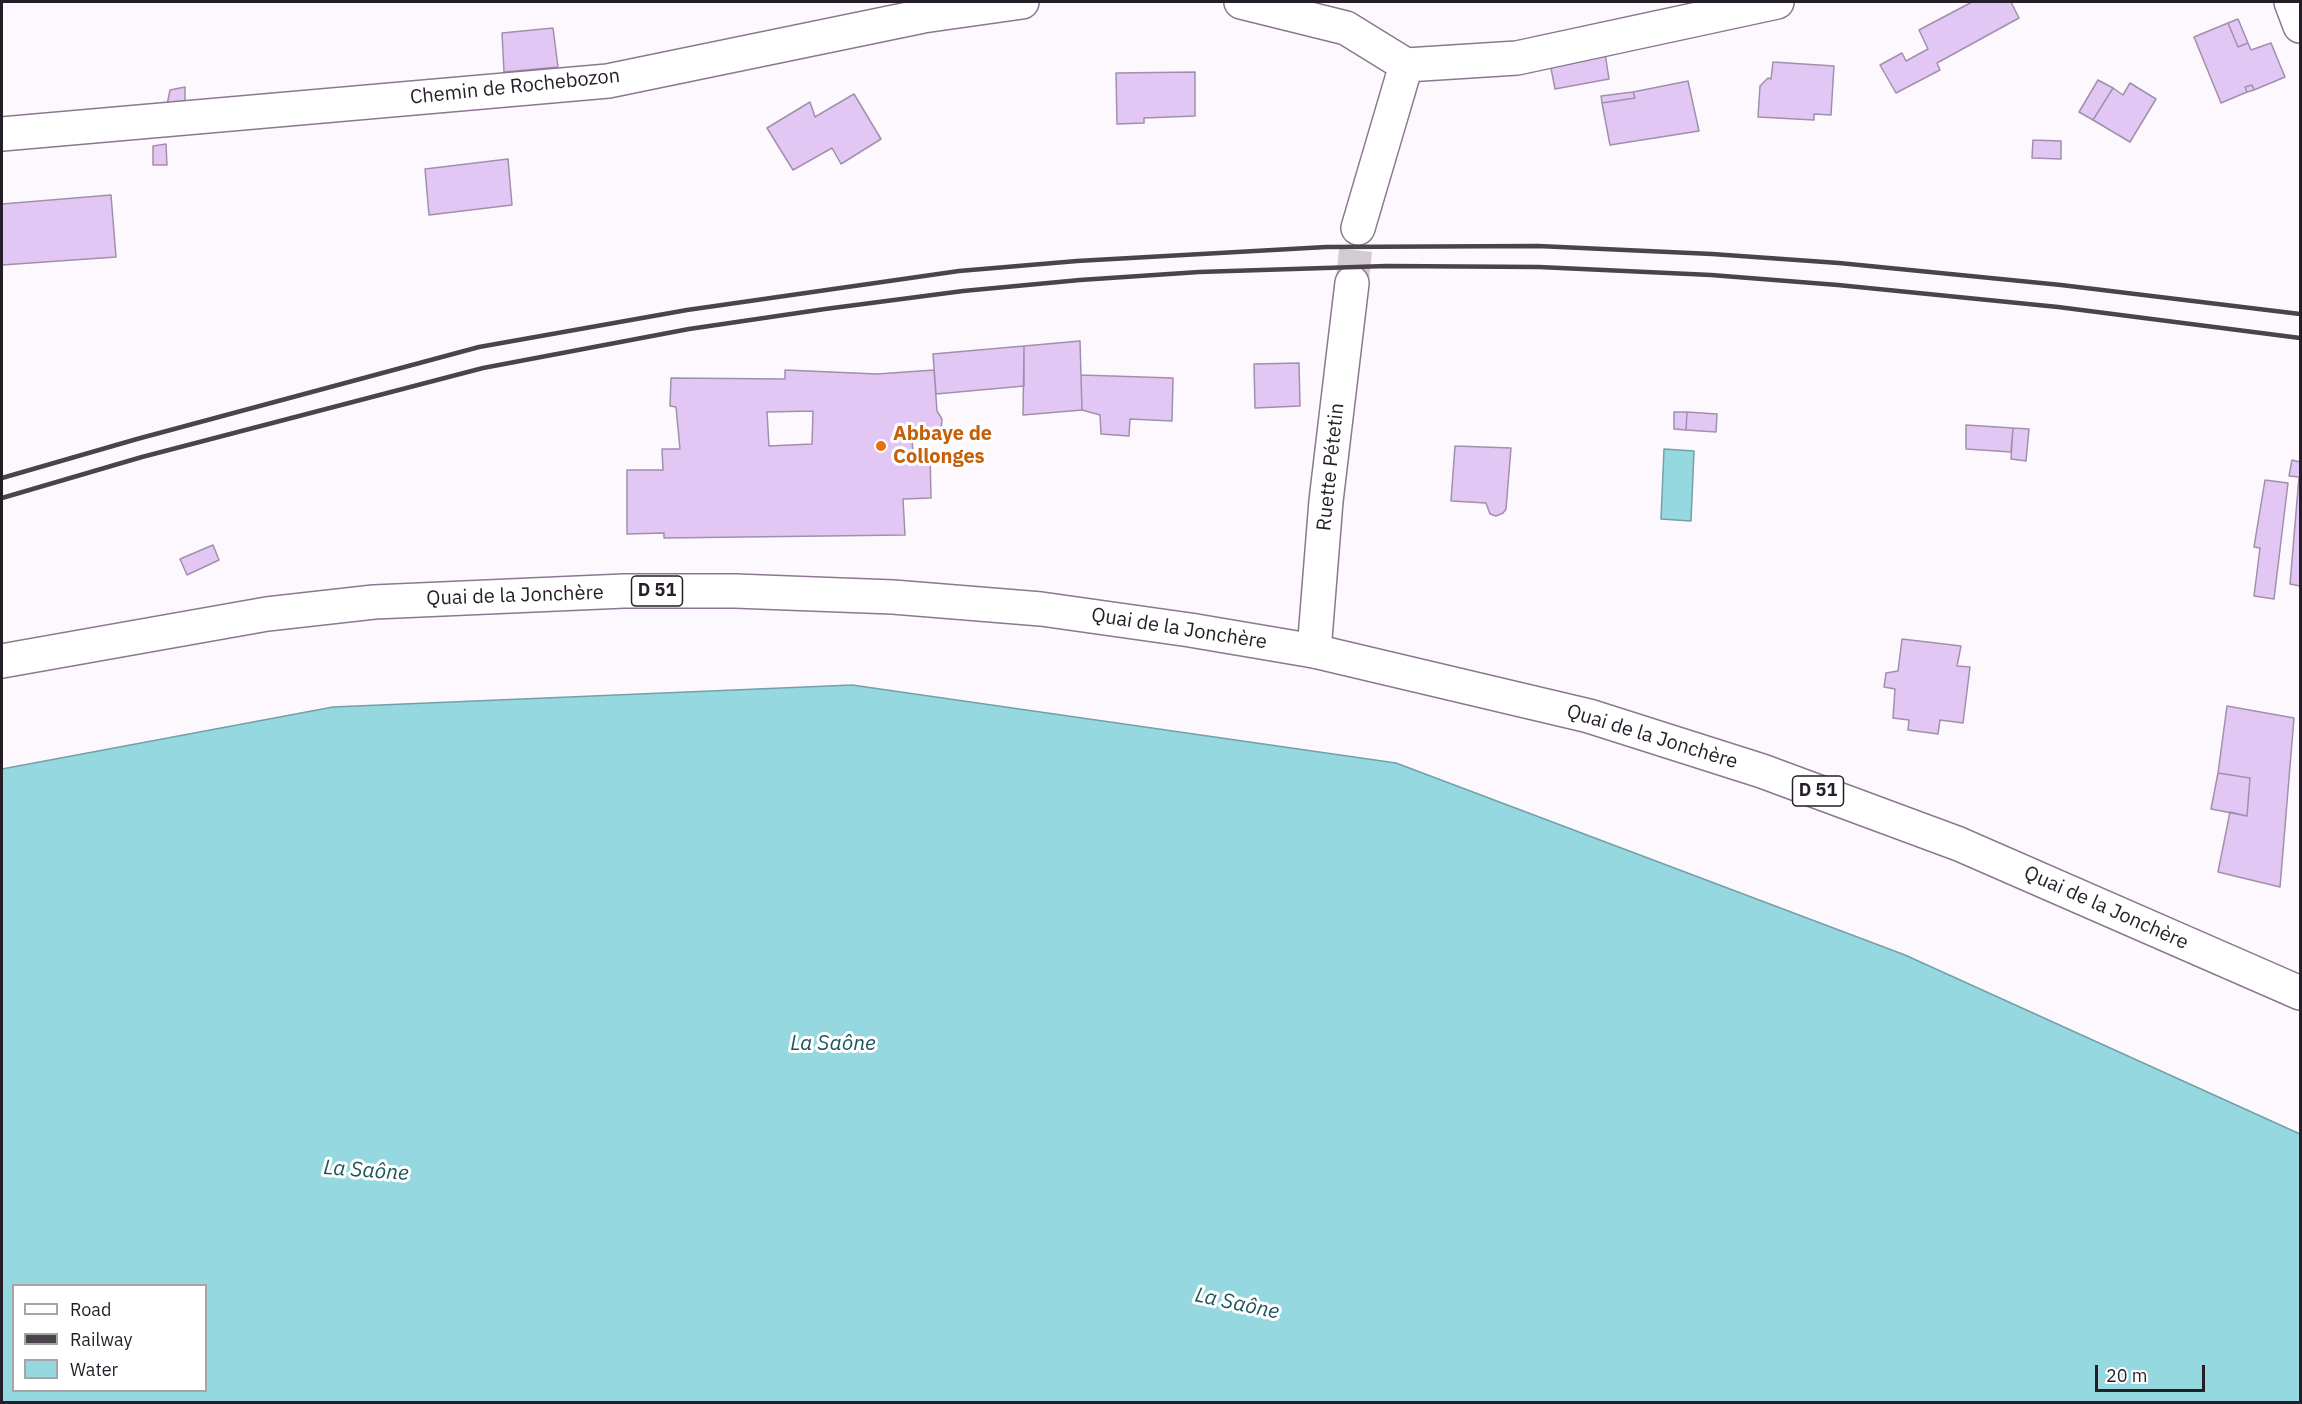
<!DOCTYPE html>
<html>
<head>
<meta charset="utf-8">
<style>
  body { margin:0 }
  #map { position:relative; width:2302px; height:1404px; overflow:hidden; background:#fdf8fd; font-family:"IBM Plex Sans",sans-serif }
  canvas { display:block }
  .frame { position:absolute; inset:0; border:3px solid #251d27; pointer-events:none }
  .legend { position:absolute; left:12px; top:1284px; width:195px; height:108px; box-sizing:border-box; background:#fff; border:2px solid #a8a5a9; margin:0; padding:8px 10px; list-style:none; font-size:18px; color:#251d27 }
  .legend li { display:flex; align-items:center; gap:12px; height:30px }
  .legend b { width:30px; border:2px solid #a8a5a9 }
  .scale { position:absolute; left:2095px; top:1365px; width:110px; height:27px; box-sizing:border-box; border:3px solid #251d27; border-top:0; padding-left:8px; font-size:18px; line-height:21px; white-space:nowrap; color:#251d27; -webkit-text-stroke:4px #fff; paint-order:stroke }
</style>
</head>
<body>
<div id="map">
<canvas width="2302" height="1404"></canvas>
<div class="frame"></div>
<ul class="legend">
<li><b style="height:8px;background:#fff"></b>Road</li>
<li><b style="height:8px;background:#4b434c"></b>Railway</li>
<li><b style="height:16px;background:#95d8df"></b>Water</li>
</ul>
<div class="scale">20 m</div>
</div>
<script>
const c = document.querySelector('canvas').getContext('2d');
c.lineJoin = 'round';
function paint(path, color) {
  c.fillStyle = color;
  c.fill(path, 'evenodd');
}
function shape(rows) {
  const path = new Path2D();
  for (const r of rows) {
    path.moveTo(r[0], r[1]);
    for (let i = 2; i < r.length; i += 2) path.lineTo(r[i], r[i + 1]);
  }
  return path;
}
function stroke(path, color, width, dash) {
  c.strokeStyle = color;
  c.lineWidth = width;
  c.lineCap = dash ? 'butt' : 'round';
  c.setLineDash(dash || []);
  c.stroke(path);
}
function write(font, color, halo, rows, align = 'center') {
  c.font = font + ' "IBM Plex Sans",sans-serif';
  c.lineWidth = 6;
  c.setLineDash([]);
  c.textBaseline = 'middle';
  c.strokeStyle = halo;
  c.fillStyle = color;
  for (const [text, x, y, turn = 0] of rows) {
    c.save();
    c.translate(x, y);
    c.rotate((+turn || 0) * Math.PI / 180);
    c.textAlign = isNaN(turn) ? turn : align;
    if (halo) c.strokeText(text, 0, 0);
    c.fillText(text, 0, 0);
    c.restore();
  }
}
const water = shape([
  [1664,449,1694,451,1691,521,1661,519,1664,449],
  [852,685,1396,763,1905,955,2300,1134,2300,1402,2,1402,2,769,333,707,852,685],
  [14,1286,206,1286,206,1390,14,1390,14,1286]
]);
paint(water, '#95d8df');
stroke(water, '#73a0a8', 1.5);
const building = shape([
  [1972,2,2011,2,2019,18,1937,63,1940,70,1896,93,1880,65,1902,53,1906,61,1928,49,1919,30,1972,2],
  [2238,19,2248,43,2238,47,2228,23,2238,19],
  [2228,23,2238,47,2248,43,2251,50,2271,43,2285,77,2254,90,2252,85,2245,87,2247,92,2221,103,2194,37,2228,23],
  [553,28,558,67,504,72,502,33,553,28],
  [1605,53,1609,79,1555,89,1550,63,1605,53],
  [1773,62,1834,66,1831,115,1814,114,1814,120,1758,117,1760,86,1768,78,1771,79,1773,62],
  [1195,72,1195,116,1144,118,1144,123,1117,124,1116,73,1195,72],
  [2098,80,2113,88,2093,120,2079,112,2098,80],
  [1688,81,1699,131,1610,145,1602,103,1635,98,1633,92,1688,81],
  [2130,83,2156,99,2130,142,2093,120,2113,88,2123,95,2130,83],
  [2252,85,2254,90,2247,92,2245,87,2252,85],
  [185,87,185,103,167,105,170,90,185,87],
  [1633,92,1635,98,1602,103,1601,96,1633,92],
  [854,94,881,139,841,164,832,148,793,170,767,128,810,102,815,117,854,94],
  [2033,140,2061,141,2061,159,2032,158,2033,140],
  [166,144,167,165,153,165,153,146,166,144],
  [508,159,512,205,429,215,425,169,508,159],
  [111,195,116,257,2,265,2,204,111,195],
  [1080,341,1082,410,1023,415,1024,346,1080,341],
  [1024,346,1024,386,936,394,933,354,1024,346],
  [1299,363,1300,406,1255,408,1254,364,1299,363],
  [785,370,877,374,934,370,937,411,942,419,941,431,934,438,929,439,912,439,913,453,930,453,931,498,903,499,905,535,664,538,664,533,627,534,627,470,663,470,662,449,680,449,676,407,670,406,671,378,785,379,785,370],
  [813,411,812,444,769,446,767,412,813,411],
  [1081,375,1173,378,1172,421,1130,419,1129,436,1101,434,1100,415,1082,410,1081,375],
  [1674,412,1687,412,1686,430,1674,429,1674,412],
  [1687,412,1717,414,1716,432,1686,430,1687,412],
  [1966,425,2013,428,2011,452,1966,449,1966,425],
  [2013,428,2029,429,2026,461,2011,459,2013,428],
  [1455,446,1511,448,1506,509,1503,513,1496,516,1490,514,1486,503,1451,501,1455,446],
  [2292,460,2300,462,2300,586,2290,584,2299,477,2289,476,2292,460],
  [2265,480,2288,483,2274,599,2254,596,2260,548,2254,547,2265,480],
  [213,545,219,560,187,575,180,559,213,545],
  [1902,639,1961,646,1957,666,1970,667,1963,723,1940,720,1938,734,1908,730,1909,720,1893,718,1895,689,1884,687,1886,673,1898,671,1902,639],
  [2227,706,2294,718,2280,887,2218,872,2230,812,2247,816,2250,778,2218,773,2227,706],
  [2218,773,2250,778,2247,816,2211,809,2218,773]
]);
paint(building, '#e2c7f4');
stroke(building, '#a090ab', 1.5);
stroke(shape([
  [1352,283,1358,228]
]), '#d2ccd2', 33, [33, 16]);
const minor = shape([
  [1241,2,1346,28,1406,65,1517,58,1777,2],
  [2291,2,2300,26],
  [2,134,608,81,923,16,1022,2],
  [1358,228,1406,65],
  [1314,651,1326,501,1352,283]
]);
const major = shape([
  [2,661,267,614,374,602,624,591,735,591,893,597,1041,609,1190,630,1314,651,1589,716,1762,771,1959,844,2300,993]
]);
stroke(minor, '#8b778f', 36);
stroke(major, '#8b778f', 36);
stroke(minor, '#fff', 33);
stroke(major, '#fff', 33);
stroke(shape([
  [2,478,137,439,479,347,687,310,959,271,1077,261,1326,247,1538,246,1712,254,1839,263,2061,285,2300,314],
  [2,498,142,457,483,368,689,329,825,309,963,291,1080,280,1199,272,1387,266,1539,267,1711,275,1838,285,2058,307,2300,338]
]), '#4b434c', 4.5);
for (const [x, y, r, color] of [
  [881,446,6,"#e8710a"]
]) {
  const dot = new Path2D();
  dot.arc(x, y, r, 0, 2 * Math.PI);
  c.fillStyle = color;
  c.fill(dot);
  stroke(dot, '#fff', 2);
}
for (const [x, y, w] of [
  [657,591,51],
  [1818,791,51]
]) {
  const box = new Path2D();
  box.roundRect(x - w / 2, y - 15, w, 30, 4.5);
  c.fillStyle = '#fff';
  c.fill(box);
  stroke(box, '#251d27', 1.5);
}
write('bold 18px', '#251d27', null, [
  ["D 51",657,591],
  ["D 51",1818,791]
]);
write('20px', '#251d27', '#fff', [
  ["Chemin de Rochebozon",515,87,-6],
  ["Ruette Pétetin",1331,467,-84],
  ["Quai de la Jonchère",515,596,-2],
  ["Quai de la Jonchère",1179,629,9],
  ["Quai de la Jonchère",1652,737,17],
  ["Quai de la Jonchère",2106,908,24]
]);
write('bold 20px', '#c56008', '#fff', [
  ["Abbaye de",893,434],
  ["Collonges",893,457]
], 'left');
write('italic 21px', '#1c555a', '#fff', [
  ["La Saône",833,1044],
  ["La Saône",366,1171,4],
  ["La Saône",1237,1304,12]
]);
</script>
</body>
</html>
